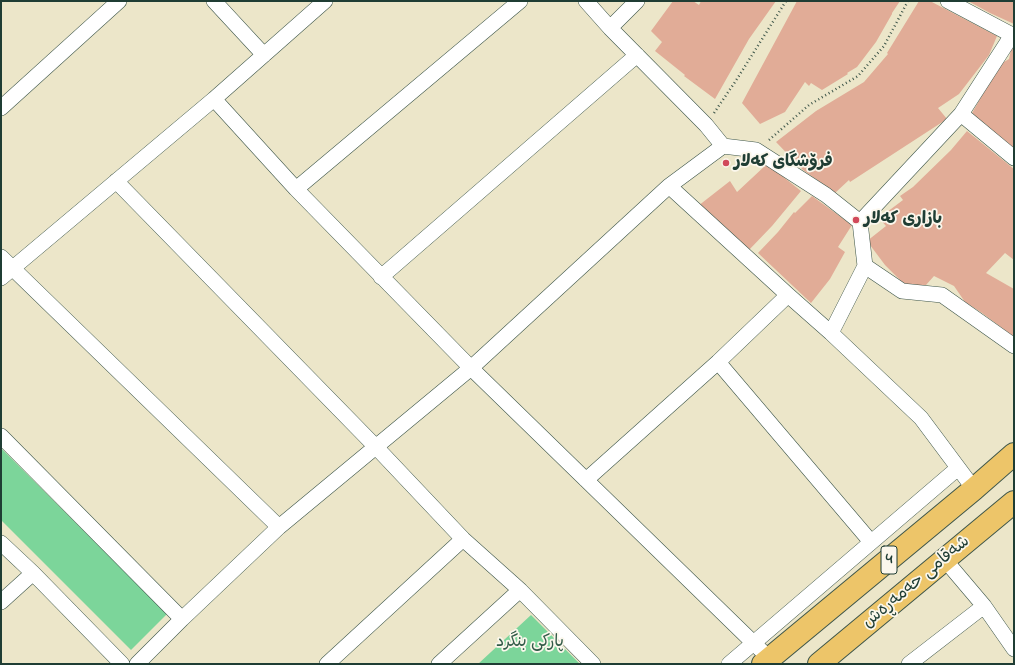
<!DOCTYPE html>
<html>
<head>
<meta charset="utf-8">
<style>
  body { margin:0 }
  #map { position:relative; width:1015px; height:665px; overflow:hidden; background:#ece6c9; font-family:"Indie Flower",sans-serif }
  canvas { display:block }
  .frame { position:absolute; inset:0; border:2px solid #1f3d34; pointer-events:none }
</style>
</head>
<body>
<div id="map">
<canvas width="1015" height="665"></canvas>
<div class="frame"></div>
</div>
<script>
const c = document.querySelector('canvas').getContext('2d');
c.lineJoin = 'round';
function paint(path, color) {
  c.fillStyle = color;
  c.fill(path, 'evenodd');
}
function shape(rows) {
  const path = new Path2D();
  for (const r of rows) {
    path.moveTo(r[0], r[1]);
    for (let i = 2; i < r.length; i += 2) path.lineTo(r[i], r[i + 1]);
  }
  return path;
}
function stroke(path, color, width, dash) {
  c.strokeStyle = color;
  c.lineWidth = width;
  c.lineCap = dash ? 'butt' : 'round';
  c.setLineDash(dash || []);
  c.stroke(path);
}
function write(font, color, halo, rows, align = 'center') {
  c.font = font + ' "Indie Flower","Playpen Sans Arabic",sans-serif';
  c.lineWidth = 3.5;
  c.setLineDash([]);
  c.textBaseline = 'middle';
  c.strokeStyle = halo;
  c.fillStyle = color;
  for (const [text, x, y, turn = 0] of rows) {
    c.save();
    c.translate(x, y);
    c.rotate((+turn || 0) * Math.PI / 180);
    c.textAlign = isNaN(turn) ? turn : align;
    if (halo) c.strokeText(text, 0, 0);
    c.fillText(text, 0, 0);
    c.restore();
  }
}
paint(shape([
  [1,448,167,614,131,650,1,520],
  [531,615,580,664,478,664]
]), '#7cd59a');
paint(shape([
  [673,1,693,1,699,5,701,1,776,1,749,39,715,99,684,76,685,75,655,51,662,42,651,31],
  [797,1,900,1,892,13,892,14,876,42,857,67,847,73,848,74,822,90,811,83,809,86,805,82,785,112,760,124,742,103],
  [919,1,930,1,997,36,989,55,959,94,938,108,947,119,850,182,849,180,835,193,803,170,776,142,816,111,864,82,888,54,887,53],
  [968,1,1014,1,1014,24,990,13],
  [1014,47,1014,149,971,115,999,65,1009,59,1011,50],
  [967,131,1014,169,1014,260,1005,253,986,273,1014,289,1014,337,982,313,965,302,954,286,934,276,926,285,905,285,885,265,867,241,886,226,879,218,903,200,900,196,913,187,951,150],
  [767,164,801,191,772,226,748,251,698,206,730,181,737,192],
  [812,196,852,225,838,247,845,252,830,279,811,303,758,253,778,232,794,212,795,213]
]), '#e1ac97');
const street = shape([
  [214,1,264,55],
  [586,1,610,28,706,125,723,146],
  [948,1,1012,35],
  [610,28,637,1],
  [214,99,296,189,471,368,770,659],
  [1,108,119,1],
  [961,114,1014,158],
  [116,181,376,447,463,539,520,590,593,664],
  [669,186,788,295,831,333,921,418,974,489],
  [296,189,520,1],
  [860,222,961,114,1012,35,1014,34],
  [1,257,279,527],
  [381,277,637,55],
  [1,278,214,99,325,1],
  [831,333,865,266],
  [718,362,871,542],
  [1,436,182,619],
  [586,480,718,362,788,295],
  [1,543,33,573,122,664],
  [945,560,984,606,1014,649],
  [1,602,33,573],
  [137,664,182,619,279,527,471,368,669,186,723,146,756,150,826,195,860,222,865,266,902,291,942,295,1014,346],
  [327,664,463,539],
  [439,664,520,590],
  [729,664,958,468],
  [909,664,984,606]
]);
const highway = shape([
  [763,664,974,489,1014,454],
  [819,664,1014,502]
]);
stroke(street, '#3e564a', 16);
stroke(highway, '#3e564a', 24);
stroke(shape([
  [714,113,737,79,786,1],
  [769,140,809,105,858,76,884,46,908,1]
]), '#3e564a', 2.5, [1, 3]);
stroke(street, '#fff', 15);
stroke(highway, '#edc569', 22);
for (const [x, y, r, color] of [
  [726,163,4,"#d1495b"],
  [856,220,4,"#d1495b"]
]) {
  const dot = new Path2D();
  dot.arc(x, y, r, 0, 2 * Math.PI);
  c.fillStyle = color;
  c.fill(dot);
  stroke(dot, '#fbf7ec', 1.5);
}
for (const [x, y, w] of [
  [889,560,16]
]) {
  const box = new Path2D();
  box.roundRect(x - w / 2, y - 14, w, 28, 3);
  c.fillStyle = '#fbf7ec';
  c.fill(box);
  stroke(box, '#1f3d34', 1);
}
write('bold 16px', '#1f3d34', null, [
  ["4",889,560]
]);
write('bold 17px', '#1f3d34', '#fbf7ec', [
  ["فرۆشگای کەلار",734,163],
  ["بازاری کەلار",864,220]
], 'left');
write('17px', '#1f3d34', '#fbf7ec', [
  ["شەقامی حەمەڕەش",917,583,-40]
]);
write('17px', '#325b48', '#fbf7ec', [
  ["پارکی بنگرد",530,643]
]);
</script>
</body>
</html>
